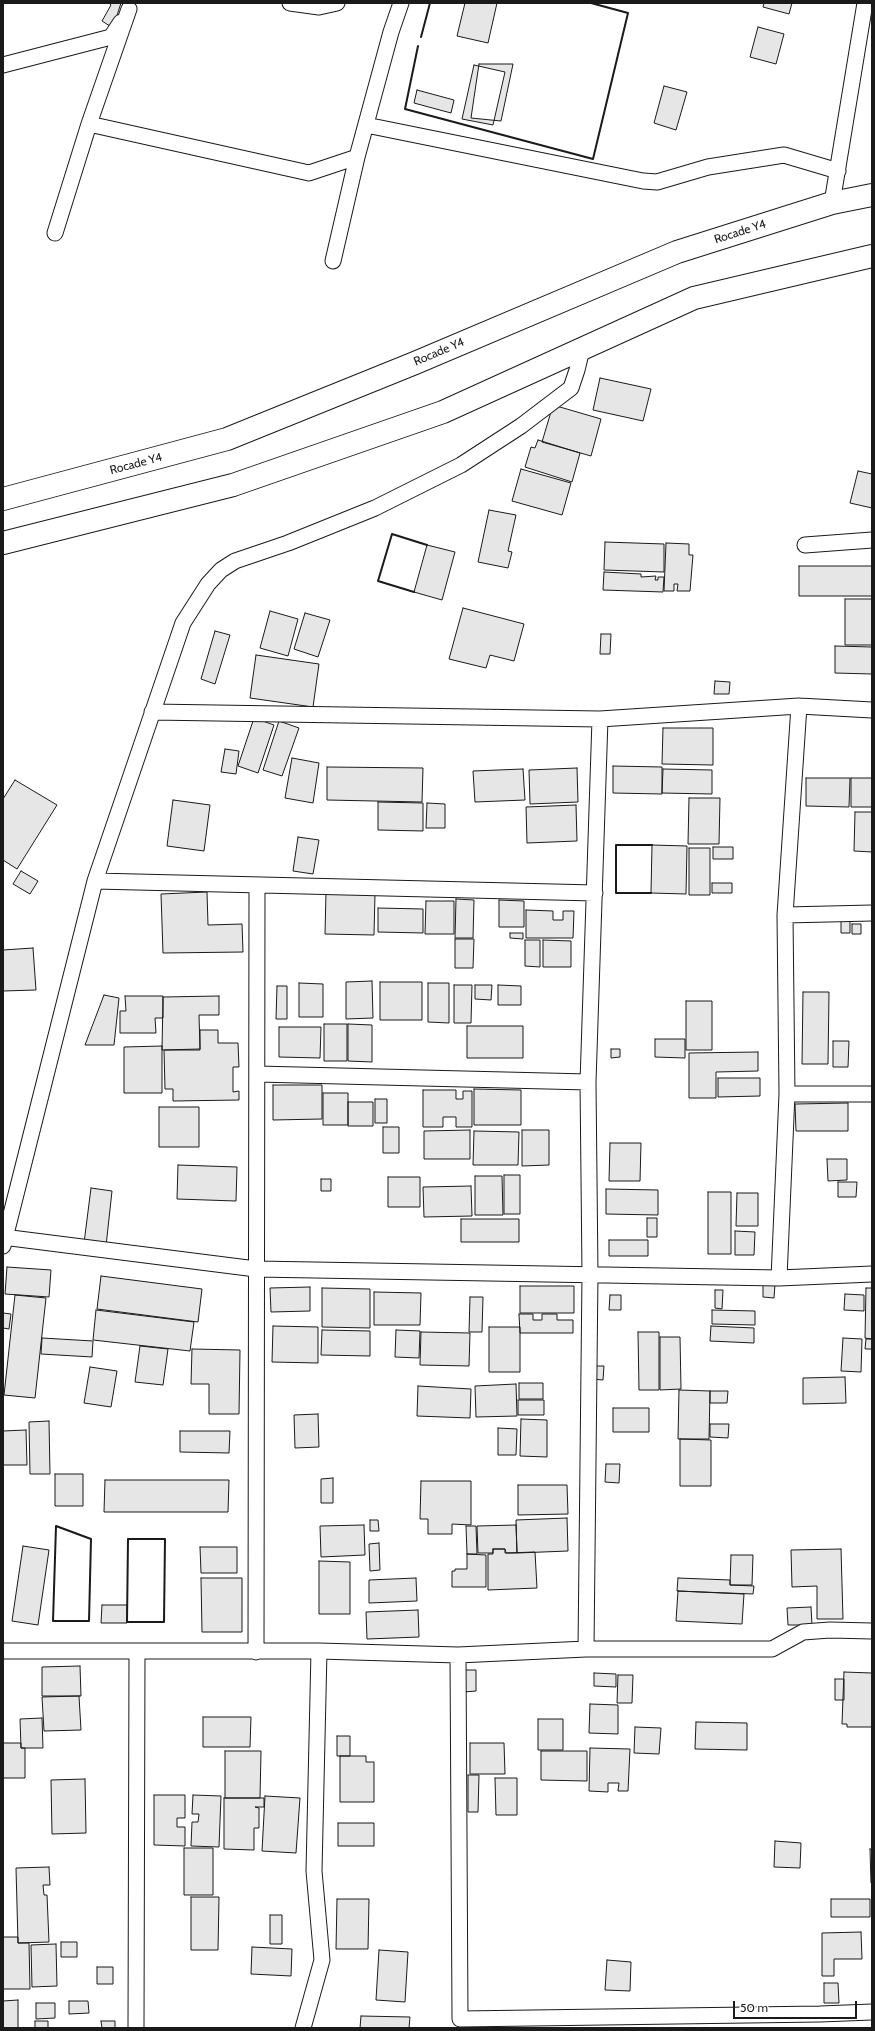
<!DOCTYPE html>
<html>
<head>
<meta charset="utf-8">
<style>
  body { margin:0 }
  #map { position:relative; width:875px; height:2031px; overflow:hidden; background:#fff; font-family:Cabin,sans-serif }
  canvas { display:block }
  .frame { position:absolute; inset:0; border:4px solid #1a1a1a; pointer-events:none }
  .scale { position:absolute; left:733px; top:2001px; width:124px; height:18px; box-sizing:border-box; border:2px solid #1a1a1a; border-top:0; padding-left:5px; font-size:12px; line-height:14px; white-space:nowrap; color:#1a1a1a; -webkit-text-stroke:3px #fff; paint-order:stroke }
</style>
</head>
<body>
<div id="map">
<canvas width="875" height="2031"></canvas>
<div class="frame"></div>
<div class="scale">50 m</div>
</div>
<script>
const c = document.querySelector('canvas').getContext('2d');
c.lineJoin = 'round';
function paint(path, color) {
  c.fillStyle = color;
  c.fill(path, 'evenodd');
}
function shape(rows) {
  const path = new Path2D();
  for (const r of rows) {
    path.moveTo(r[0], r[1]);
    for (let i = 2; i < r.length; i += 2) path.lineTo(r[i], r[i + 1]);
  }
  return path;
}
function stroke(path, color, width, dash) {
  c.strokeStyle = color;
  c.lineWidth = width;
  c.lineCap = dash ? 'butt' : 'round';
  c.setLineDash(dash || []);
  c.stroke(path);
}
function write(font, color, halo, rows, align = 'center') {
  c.font = font + ' Cabin,sans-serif';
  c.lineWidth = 3;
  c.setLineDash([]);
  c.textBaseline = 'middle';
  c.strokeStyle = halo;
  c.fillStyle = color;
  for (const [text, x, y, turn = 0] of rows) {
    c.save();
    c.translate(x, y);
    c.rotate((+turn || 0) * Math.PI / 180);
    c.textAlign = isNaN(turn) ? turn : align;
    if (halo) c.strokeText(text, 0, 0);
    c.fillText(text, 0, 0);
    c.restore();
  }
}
const building = shape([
  [109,3,121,3,113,28,102,21,111,5,109,3],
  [465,3,497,3,488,43,457,36,465,3],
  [764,3,792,3,789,14,763,7,764,3],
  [758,27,784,34,776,64,750,57,758,27],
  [479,64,513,64,501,121,471,118,479,64],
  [474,65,505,72,493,125,462,119,474,65],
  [664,86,687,92,676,130,654,123,664,86],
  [417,90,454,100,451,113,414,103,417,90],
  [600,378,651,389,643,421,593,410,600,378],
  [553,405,601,419,591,456,542,442,553,405],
  [538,440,580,453,572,482,525,467,531,447,535,448,538,440],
  [521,469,571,483,562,515,512,501,521,469],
  [858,471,872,474,872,508,850,503,858,471],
  [489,510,516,515,508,551,512,552,508,568,478,562,489,510],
  [605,542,664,544,664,572,604,570,605,542],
  [666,543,689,544,689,555,693,555,690,591,677,591,678,584,674,584,674,591,664,591,666,543],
  [427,545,455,552,442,600,414,592,427,545],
  [799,566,872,566,872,596,799,596,799,566],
  [604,572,641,574,641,577,656,576,655,580,658,580,658,577,664,577,663,592,603,590,604,572],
  [845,599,872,599,872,645,845,645,845,599],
  [463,608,524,624,514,661,490,655,486,668,449,659,463,608],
  [270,611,298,619,288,656,260,648,270,611],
  [305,613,330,620,318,657,294,649,305,613],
  [215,631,230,635,215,684,201,679,215,631],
  [601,634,611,634,610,654,600,654,601,634],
  [835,646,872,647,872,674,835,673,835,646],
  [256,655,319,664,313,707,250,698,256,655],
  [715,681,730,682,729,694,714,694,715,681],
  [254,718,274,725,258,773,238,766,254,718],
  [279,721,299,728,282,776,263,770,279,721],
  [663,728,713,728,713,765,662,764,663,728],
  [225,749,239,751,236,774,221,772,225,749],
  [292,758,319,763,313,803,285,798,292,758],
  [613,766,662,767,662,794,613,793,613,766],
  [327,767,423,768,422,802,327,800,327,767],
  [577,768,578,802,530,804,529,770,577,768],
  [523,769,525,800,475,802,473,771,523,769],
  [663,769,712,770,712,794,662,793,663,769],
  [806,778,850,778,849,807,806,806,806,778],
  [851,778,872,778,872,807,851,807,851,778],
  [15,780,57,805,17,869,3,860,3,799,15,780],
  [689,798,720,798,719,844,688,844,689,798],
  [173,800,210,805,204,851,167,846,173,800],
  [378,802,423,803,423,831,378,830,378,802],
  [427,803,445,804,445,828,426,828,427,803],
  [576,805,577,841,527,843,526,807,576,805],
  [855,812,872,812,872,852,854,851,855,812],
  [298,837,319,840,313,874,293,871,298,837],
  [652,845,687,846,686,894,651,893,652,845],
  [713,847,733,847,733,859,713,859,713,847],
  [689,848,710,848,710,895,689,895,689,848],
  [21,871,38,881,30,894,13,884,21,871],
  [712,883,732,883,732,893,712,893,712,883],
  [207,892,208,925,242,924,243,952,163,953,161,894,207,892],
  [326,892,375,894,374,935,325,934,326,892],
  [456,899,474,900,473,938,455,938,456,899],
  [499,900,524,901,524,927,499,927,499,900],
  [426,901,454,901,454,934,425,934,426,901],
  [378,908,423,909,423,933,378,932,378,908],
  [526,910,553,911,553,920,563,920,563,911,574,911,573,938,526,938,526,910],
  [841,921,850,921,850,933,841,933,841,921],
  [852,924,861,924,861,934,852,934,852,924],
  [510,933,523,933,523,939,510,938,510,933],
  [455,939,474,939,473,968,455,968,455,939],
  [525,940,540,940,540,967,525,966,525,940],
  [543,940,571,941,571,967,543,967,543,940],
  [33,948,36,990,3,991,3,950,33,948],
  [372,981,373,1018,346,1019,346,982,372,981],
  [380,982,422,982,422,1020,380,1020,380,982],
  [299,983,323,984,323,1017,299,1017,299,983],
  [428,983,449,983,449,1023,428,1022,428,983],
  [454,985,472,985,471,1023,454,1023,454,985],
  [475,985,492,985,491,1000,475,999,475,985],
  [498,985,521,986,521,1005,498,1005,498,985],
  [277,986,287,986,287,1019,276,1019,277,986],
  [803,992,829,992,828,1064,802,1064,803,992],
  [104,995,119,998,114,1045,85,1045,104,995],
  [125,996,163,996,163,1018,155,1018,156,1033,120,1033,120,1011,126,1011,125,996],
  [219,996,219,1015,199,1015,200,1049,162,1050,163,997,219,996],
  [686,1001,712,1001,712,1050,686,1050,686,1001],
  [324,1024,347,1024,347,1061,324,1061,324,1024],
  [348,1024,372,1025,372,1062,348,1061,348,1024],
  [467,1026,523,1026,523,1058,467,1058,467,1026],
  [279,1027,321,1027,320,1058,279,1057,279,1027],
  [200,1030,218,1030,218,1043,238,1043,239,1067,233,1067,233,1092,239,1091,239,1100,173,1101,173,1089,165,1089,164,1050,200,1050,200,1030],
  [655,1039,685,1039,685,1058,655,1057,655,1039],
  [833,1041,849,1041,848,1067,833,1067,833,1041],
  [162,1046,162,1093,124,1093,124,1047,162,1046],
  [611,1049,620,1049,620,1057,611,1058,611,1049],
  [758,1052,758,1071,716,1072,716,1098,689,1098,689,1053,758,1052],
  [718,1078,760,1078,760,1096,718,1097,718,1078],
  [273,1085,322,1085,322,1119,273,1120,273,1085],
  [474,1089,521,1090,521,1125,474,1125,474,1089],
  [423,1090,456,1090,456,1099,463,1099,463,1091,472,1091,472,1127,456,1127,456,1117,443,1117,443,1127,423,1127,423,1090],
  [323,1093,348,1093,348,1125,323,1125,323,1093],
  [375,1099,387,1099,387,1123,375,1123,375,1099],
  [348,1102,373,1102,373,1126,348,1126,348,1102],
  [848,1103,848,1131,796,1131,795,1104,848,1103],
  [159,1107,199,1107,199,1147,159,1147,159,1107],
  [383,1127,399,1127,399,1153,383,1153,383,1127],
  [470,1130,470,1159,424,1159,424,1131,470,1130],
  [522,1130,549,1130,549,1165,522,1166,522,1130],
  [474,1131,519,1132,518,1165,473,1165,474,1131],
  [610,1143,641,1143,640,1181,609,1181,610,1143],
  [827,1159,847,1159,847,1180,828,1181,827,1159],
  [178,1165,237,1167,236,1201,177,1199,178,1165],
  [504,1175,520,1175,520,1214,504,1214,504,1175],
  [475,1176,502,1176,503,1215,475,1215,475,1176],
  [388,1177,420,1177,420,1207,388,1207,388,1177],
  [321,1179,331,1179,331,1191,321,1191,321,1179],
  [838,1182,857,1182,856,1197,838,1197,838,1182],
  [471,1186,472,1216,424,1217,423,1187,471,1186],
  [91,1188,112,1191,106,1246,84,1243,91,1188],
  [606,1189,658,1190,658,1215,606,1214,606,1189],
  [708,1192,731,1192,731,1254,708,1254,708,1192],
  [737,1193,758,1193,758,1226,736,1226,737,1193],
  [647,1218,657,1218,657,1237,647,1237,647,1218],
  [461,1219,519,1219,519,1242,461,1242,461,1219],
  [735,1231,755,1232,754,1255,735,1255,735,1231],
  [609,1240,648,1240,648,1256,609,1256,609,1240],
  [7,1267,51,1270,49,1297,5,1294,7,1267],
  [101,1276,202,1289,198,1322,97,1309,101,1276],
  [763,1284,775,1284,774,1298,763,1297,763,1284],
  [520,1286,574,1286,574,1313,520,1313,520,1286],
  [310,1287,310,1311,271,1312,270,1288,310,1287],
  [322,1288,370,1289,370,1328,322,1327,322,1288],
  [866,1288,872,1288,872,1339,865,1338,866,1288],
  [715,1290,723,1290,722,1309,715,1308,715,1290],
  [374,1292,421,1293,420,1325,374,1325,374,1292],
  [845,1294,864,1295,864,1311,844,1310,845,1294],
  [15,1295,46,1298,35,1398,4,1395,15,1295],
  [610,1295,621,1295,621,1310,609,1310,610,1295],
  [470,1297,483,1297,482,1332,469,1332,470,1297],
  [96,1310,194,1322,190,1351,93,1340,96,1310],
  [712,1310,755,1311,755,1325,712,1324,712,1310],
  [3,1313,11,1314,9,1329,3,1328,3,1313],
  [519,1314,533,1314,533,1320,542,1320,542,1314,557,1314,557,1320,573,1320,573,1333,520,1333,519,1314],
  [273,1326,318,1327,318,1363,272,1362,273,1326],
  [711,1326,754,1328,754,1343,710,1341,711,1326],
  [489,1327,520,1327,520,1372,489,1372,489,1327],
  [322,1330,370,1331,370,1356,321,1355,322,1330],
  [396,1330,420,1331,419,1358,395,1357,396,1330],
  [421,1332,470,1333,469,1366,420,1365,421,1332],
  [638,1332,659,1332,659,1390,639,1390,638,1332],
  [660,1337,680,1337,681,1389,660,1390,660,1337],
  [42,1338,93,1341,92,1357,41,1354,42,1338],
  [843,1338,862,1339,861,1372,841,1371,843,1338],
  [866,1339,872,1339,872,1349,865,1349,866,1339],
  [140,1346,168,1349,163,1385,135,1382,140,1346],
  [192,1349,240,1350,239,1414,209,1414,209,1384,191,1384,192,1349],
  [593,1366,604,1366,603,1380,592,1379,593,1366],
  [90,1367,117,1371,111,1407,84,1403,90,1367],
  [845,1377,846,1403,803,1404,803,1378,845,1377],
  [519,1383,543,1383,543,1399,519,1399,519,1383],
  [516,1384,517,1416,476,1417,475,1386,516,1384],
  [418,1386,471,1389,470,1418,417,1416,418,1386],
  [679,1390,710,1391,709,1439,678,1439,679,1390],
  [710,1391,728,1391,727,1403,710,1403,710,1391],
  [518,1400,544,1400,544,1415,518,1415,518,1400],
  [613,1408,649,1408,649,1432,613,1432,613,1408],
  [318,1414,319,1447,295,1448,294,1415,318,1414],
  [521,1419,547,1420,547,1457,520,1456,521,1419],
  [49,1421,50,1474,30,1474,29,1422,49,1421],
  [710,1424,729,1424,728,1438,710,1437,710,1424],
  [498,1428,517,1429,516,1455,498,1455,498,1428],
  [26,1430,27,1465,3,1465,3,1431,26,1430],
  [180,1431,230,1431,229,1453,180,1452,180,1431],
  [680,1439,711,1440,711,1486,680,1486,680,1439],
  [606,1464,620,1464,619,1483,605,1482,606,1464],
  [55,1474,83,1474,83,1506,55,1506,55,1474],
  [333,1478,333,1503,321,1503,321,1479,333,1478],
  [105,1480,229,1480,228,1512,104,1512,105,1480],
  [421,1481,471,1481,471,1525,452,1524,452,1534,428,1534,428,1519,420,1519,421,1481],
  [518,1485,567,1485,568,1514,518,1515,518,1485],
  [567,1518,568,1551,517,1553,516,1520,567,1518],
  [370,1520,378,1520,379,1531,370,1531,370,1520],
  [364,1525,365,1555,321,1557,320,1526,364,1525],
  [516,1525,517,1553,506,1553,505,1549,493,1549,493,1553,478,1553,477,1526,516,1525],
  [466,1526,476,1526,477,1554,467,1554,466,1526],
  [379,1543,380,1570,370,1571,369,1544,379,1543],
  [23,1546,49,1550,38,1625,12,1621,23,1546],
  [200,1547,237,1547,237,1573,201,1573,200,1547],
  [493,1549,505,1549,505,1553,535,1552,537,1588,488,1590,488,1554,493,1554,493,1549],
  [841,1549,843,1619,817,1619,817,1586,792,1587,791,1550,841,1549],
  [467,1554,486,1555,486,1587,452,1587,452,1571,455,1571,455,1569,467,1569,467,1554],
  [731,1555,753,1555,752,1585,730,1585,731,1555],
  [319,1561,350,1562,350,1614,319,1614,319,1561],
  [201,1578,242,1578,242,1632,202,1632,201,1578],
  [416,1578,417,1601,369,1603,369,1580,416,1578],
  [678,1578,730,1580,730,1585,754,1586,753,1594,677,1591,678,1578],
  [678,1591,744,1594,742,1624,676,1621,678,1591],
  [102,1605,127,1605,127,1623,101,1623,102,1605],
  [811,1607,812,1625,788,1625,787,1608,811,1607],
  [418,1610,419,1637,367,1639,366,1612,418,1610],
  [80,1666,81,1696,42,1696,42,1667,80,1666],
  [464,1670,476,1670,476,1691,464,1692,464,1670],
  [844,1672,872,1673,872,1727,847,1727,847,1724,842,1724,844,1672],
  [594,1673,616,1674,616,1687,594,1686,594,1673],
  [618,1675,633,1675,632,1703,617,1703,618,1675],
  [835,1679,844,1679,844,1700,835,1700,835,1679],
  [79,1696,81,1730,44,1731,42,1697,79,1696],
  [590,1704,618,1705,618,1734,589,1733,590,1704],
  [203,1717,251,1717,250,1747,203,1747,203,1717],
  [42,1718,43,1748,21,1748,20,1719,42,1718],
  [538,1719,563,1719,563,1750,538,1750,538,1719],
  [696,1722,747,1723,747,1750,695,1749,696,1722],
  [635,1727,661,1728,659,1754,634,1753,635,1727],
  [337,1736,350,1736,350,1756,337,1756,337,1736],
  [3,1743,21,1743,21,1748,25,1748,25,1778,3,1778,3,1743],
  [470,1743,504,1743,505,1774,470,1774,470,1743],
  [590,1748,630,1749,628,1791,618,1791,619,1783,608,1783,608,1792,589,1791,590,1748],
  [225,1751,261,1751,260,1798,225,1798,225,1751],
  [541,1751,587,1751,587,1781,541,1780,541,1751],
  [340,1756,366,1756,366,1762,374,1762,374,1802,340,1802,340,1756],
  [468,1775,479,1775,478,1812,468,1812,468,1775],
  [495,1778,517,1778,517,1815,496,1815,495,1778],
  [85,1779,86,1833,52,1834,51,1780,85,1779],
  [154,1795,185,1795,185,1818,177,1818,177,1827,185,1827,185,1846,154,1845,154,1795],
  [193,1795,221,1796,219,1847,191,1846,192,1822,198,1822,199,1814,192,1814,193,1795],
  [265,1796,300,1798,296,1853,262,1851,265,1796],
  [224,1798,264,1798,264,1807,255,1807,259,1808,259,1828,254,1828,254,1850,224,1849,224,1798],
  [338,1823,374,1823,374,1846,338,1846,338,1823],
  [775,1841,801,1843,800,1868,774,1867,775,1841],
  [184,1848,213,1848,213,1895,184,1895,184,1848],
  [870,1849,872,1849,872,1883,871,1883,870,1849],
  [49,1867,50,1885,43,1885,44,1895,47,1895,49,1942,18,1943,16,1868,49,1867],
  [191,1897,219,1897,218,1950,191,1950,191,1897],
  [337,1899,369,1899,368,1949,336,1949,337,1899],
  [831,1899,870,1899,870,1917,831,1917,831,1899],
  [270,1915,282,1915,282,1944,270,1944,270,1915],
  [861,1932,862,1959,834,1959,834,1976,822,1976,822,1933,861,1932],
  [3,1937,18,1937,18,1943,29,1943,30,1989,3,1989,3,1937],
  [61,1942,77,1942,77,1957,61,1957,61,1942],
  [56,1944,57,1986,32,1987,31,1945,56,1944],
  [252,1947,292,1949,291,1976,251,1974,252,1947],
  [379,1950,408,1952,405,2002,376,2000,379,1950],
  [607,1960,631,1962,630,1991,605,1990,607,1960],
  [97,1967,113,1967,113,1984,97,1984,97,1967],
  [824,1983,838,1983,839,2003,824,2003,824,1983],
  [18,2000,18,2028,3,2028,3,2001,18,2000],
  [69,2001,88,2001,89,2013,69,2014,69,2001],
  [36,2003,55,2003,55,2018,36,2019,36,2003],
  [361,2016,410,2017,409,2028,360,2028,361,2016],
  [35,2021,48,2021,48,2028,35,2028,35,2021],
  [101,2021,115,2021,115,2028,102,2028,101,2021]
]);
paint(building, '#e6e6e6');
stroke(building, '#1a1a1a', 1);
const minor = shape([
  [290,3,319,7,337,3],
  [3,65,111,37,121,22],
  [89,124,309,173,357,157],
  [366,125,643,181,657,182,708,167,784,155,838,171],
  [832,203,865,3],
  [55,233,89,124,129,9],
  [333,261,357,157,391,32,401,3],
  [805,545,872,540],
  [152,712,600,719,799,706,872,710],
  [95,881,595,893],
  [785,915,872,913],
  [257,1074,588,1082],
  [787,1094,872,1094],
  [3,1237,256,1269,779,1278,872,1274],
  [3,1246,95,881,183,623,208,584,221,570,235,561,288,543,375,508,461,465,521,426,571,388,577,370,582,349],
  [779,1278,787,1094,785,915,799,706],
  [586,1649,590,1274,588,1082,600,719],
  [3,1651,319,1651,458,1655,586,1649,772,1649,803,1632,830,1630,872,1631],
  [256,1652,257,886],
  [458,1655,460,2019,820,2014,872,2012],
  [136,2028,137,1652],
  [303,2028,322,1960,314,1871,319,1651]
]);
const trunk = shape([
  [3,499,227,439,415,363,677,252,832,203,872,195],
  [3,543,233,485,443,412,694,298,872,256]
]);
stroke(minor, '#1a1a1a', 17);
stroke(trunk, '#1a1a1a', 24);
stroke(minor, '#fff', 15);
stroke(trunk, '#fff', 22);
stroke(shape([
  [421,37,430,3],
  [418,46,405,109,593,159,628,13,591,3],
  [414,592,378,581,392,534,427,545],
  [651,893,616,893,616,845,652,845],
  [56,1526,91,1539,89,1621,53,1621,56,1526],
  [128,1539,165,1539,164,1622,127,1622,128,1539]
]), '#1a1a1a', 2);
write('12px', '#1a1a1a', '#fff', [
  ["Rocade Y4",740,232,-18],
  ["Rocade Y4",439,352,-23],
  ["Rocade Y4",136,464,-15]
]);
</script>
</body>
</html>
